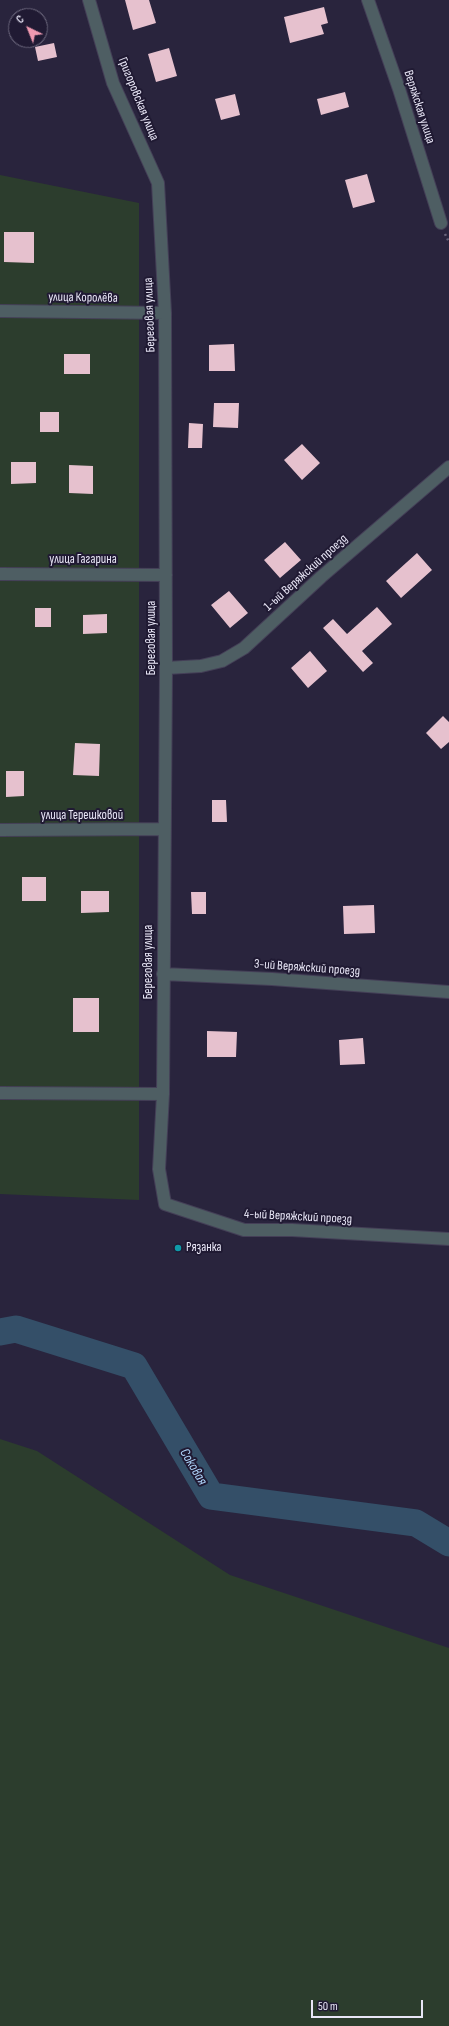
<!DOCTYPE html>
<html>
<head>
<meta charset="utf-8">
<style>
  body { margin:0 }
  #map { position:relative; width:449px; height:2026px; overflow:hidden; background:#29243d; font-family:"Sofia Sans Condensed",sans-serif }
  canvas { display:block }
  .north { position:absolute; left:8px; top:8px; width:40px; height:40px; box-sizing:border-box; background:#201a33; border:1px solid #706c81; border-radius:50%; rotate:317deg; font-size:11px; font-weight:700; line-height:16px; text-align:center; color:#e8e6f6 }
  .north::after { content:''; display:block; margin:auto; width:14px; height:18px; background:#f19ab1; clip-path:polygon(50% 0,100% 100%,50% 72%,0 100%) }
  .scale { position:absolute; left:311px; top:2000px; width:112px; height:18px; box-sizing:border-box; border:2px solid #e8e6f6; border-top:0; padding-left:5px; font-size:12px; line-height:14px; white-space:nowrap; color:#e8e6f6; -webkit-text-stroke:3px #201a33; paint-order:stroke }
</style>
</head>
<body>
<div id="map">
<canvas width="449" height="2026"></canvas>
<div class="north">С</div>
<div class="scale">50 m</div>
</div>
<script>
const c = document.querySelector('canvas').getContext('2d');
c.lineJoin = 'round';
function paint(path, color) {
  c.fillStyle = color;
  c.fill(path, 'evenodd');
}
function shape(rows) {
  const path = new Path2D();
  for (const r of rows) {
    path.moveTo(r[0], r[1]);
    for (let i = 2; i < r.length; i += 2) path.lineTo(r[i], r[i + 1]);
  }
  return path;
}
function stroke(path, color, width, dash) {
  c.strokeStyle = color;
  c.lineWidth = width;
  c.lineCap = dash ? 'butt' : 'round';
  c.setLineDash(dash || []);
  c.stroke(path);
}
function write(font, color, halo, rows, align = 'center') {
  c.font = font + ' "Sofia Sans Condensed",sans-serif';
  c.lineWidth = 4;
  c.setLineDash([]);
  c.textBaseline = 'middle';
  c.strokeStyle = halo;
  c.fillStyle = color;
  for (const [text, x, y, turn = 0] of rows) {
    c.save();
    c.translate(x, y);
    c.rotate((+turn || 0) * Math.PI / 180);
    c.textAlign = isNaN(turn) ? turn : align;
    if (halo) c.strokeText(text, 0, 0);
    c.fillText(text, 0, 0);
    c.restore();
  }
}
paint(shape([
  [0,175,139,203,139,1200,0,1194],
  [0,1439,37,1451,230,1575,449,1648,449,2026,0,2026]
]), '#2c3d2d');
stroke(shape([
  [0,1332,16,1329,134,1366,211,1496,416,1523,449,1543]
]), '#344f68', 27);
paint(shape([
  [125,0,149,0,156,23,133,30],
  [324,7,328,23,321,25,324,34,290,43,284,17],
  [54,43,57,57,38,61,35,47],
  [169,48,177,76,156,82,148,54],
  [345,92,349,107,321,115,317,99],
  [235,94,240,115,221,120,215,99],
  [367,174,375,202,353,208,345,180],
  [4,232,34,232,34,263,4,262],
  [234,344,235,371,209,371,209,345],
  [64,354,90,354,90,374,64,374],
  [214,403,239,403,238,428,213,427],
  [40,412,59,412,59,432,40,432],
  [189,423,203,424,202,448,188,448],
  [302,444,320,463,302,480,284,460],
  [11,462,36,462,36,483,11,484],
  [69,465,93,466,93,494,69,493],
  [285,542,301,560,280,578,264,560],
  [417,553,432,570,401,598,386,581],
  [229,591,248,613,230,628,211,605],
  [377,607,392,624,362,651,373,663,363,672,323,628,333,619,347,634],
  [35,608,51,608,51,627,35,627],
  [107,614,107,633,83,634,83,615],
  [310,651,327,671,308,688,291,668],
  [443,716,449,722,449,742,441,749,426,733],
  [75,743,100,744,99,776,73,775],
  [6,771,24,771,24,796,6,797],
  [212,800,226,800,227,822,212,822],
  [22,877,46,877,46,901,22,901],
  [81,891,109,891,109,912,81,913],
  [191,892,206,892,206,914,192,914],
  [374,905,375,933,344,934,343,906],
  [73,998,99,998,99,1032,73,1032],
  [207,1031,237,1032,236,1057,207,1057],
  [363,1038,365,1064,340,1065,339,1040]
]), '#e6c1ce');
const street = shape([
  [89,0,113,83,158,183,165,313,166,668,163,1094,159,1169,165,1204,244,1230,292,1230,449,1239],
  [368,0,399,89,441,223],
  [0,311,165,313],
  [0,574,166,575],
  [166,668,201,666,222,661,244,648,321,577,449,467],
  [0,830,164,829],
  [163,974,272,979,449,992],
  [0,1093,163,1094]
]);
stroke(street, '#443f57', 14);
stroke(shape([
  [445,234,449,242]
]), '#68647a', 2.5, [2, 3]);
stroke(street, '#4e5e63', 12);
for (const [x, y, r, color] of [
  [178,1248,4,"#0f9aa8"]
]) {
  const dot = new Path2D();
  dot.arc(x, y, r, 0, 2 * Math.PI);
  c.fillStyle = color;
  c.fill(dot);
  stroke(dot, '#201a33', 1.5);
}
write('13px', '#e8e6f6', '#201a33', [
  ["Григоровская улица",138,99,68],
  ["Веряжская улица",419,107,72],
  ["улица Королёва",83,298,1],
  ["Береговая улица",150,315,-92],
  ["улица Гагарина",83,560],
  ["1-ый Веряжский проезд",306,573,-42],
  ["Береговая улица",152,638,-90],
  ["улица Терешковой",82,816],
  ["Береговая улица",149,962,-90],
  ["3-ий Веряжский проезд",307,968,4],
  ["4-ый Веряжский проезд",298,1217,3]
]);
write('13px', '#e8e6f6', '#201a33', [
  ["Рязанка",186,1248]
], 'left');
write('italic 14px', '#b1d8fe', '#201a33', [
  ["Соковая",193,1467,59]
]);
</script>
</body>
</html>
